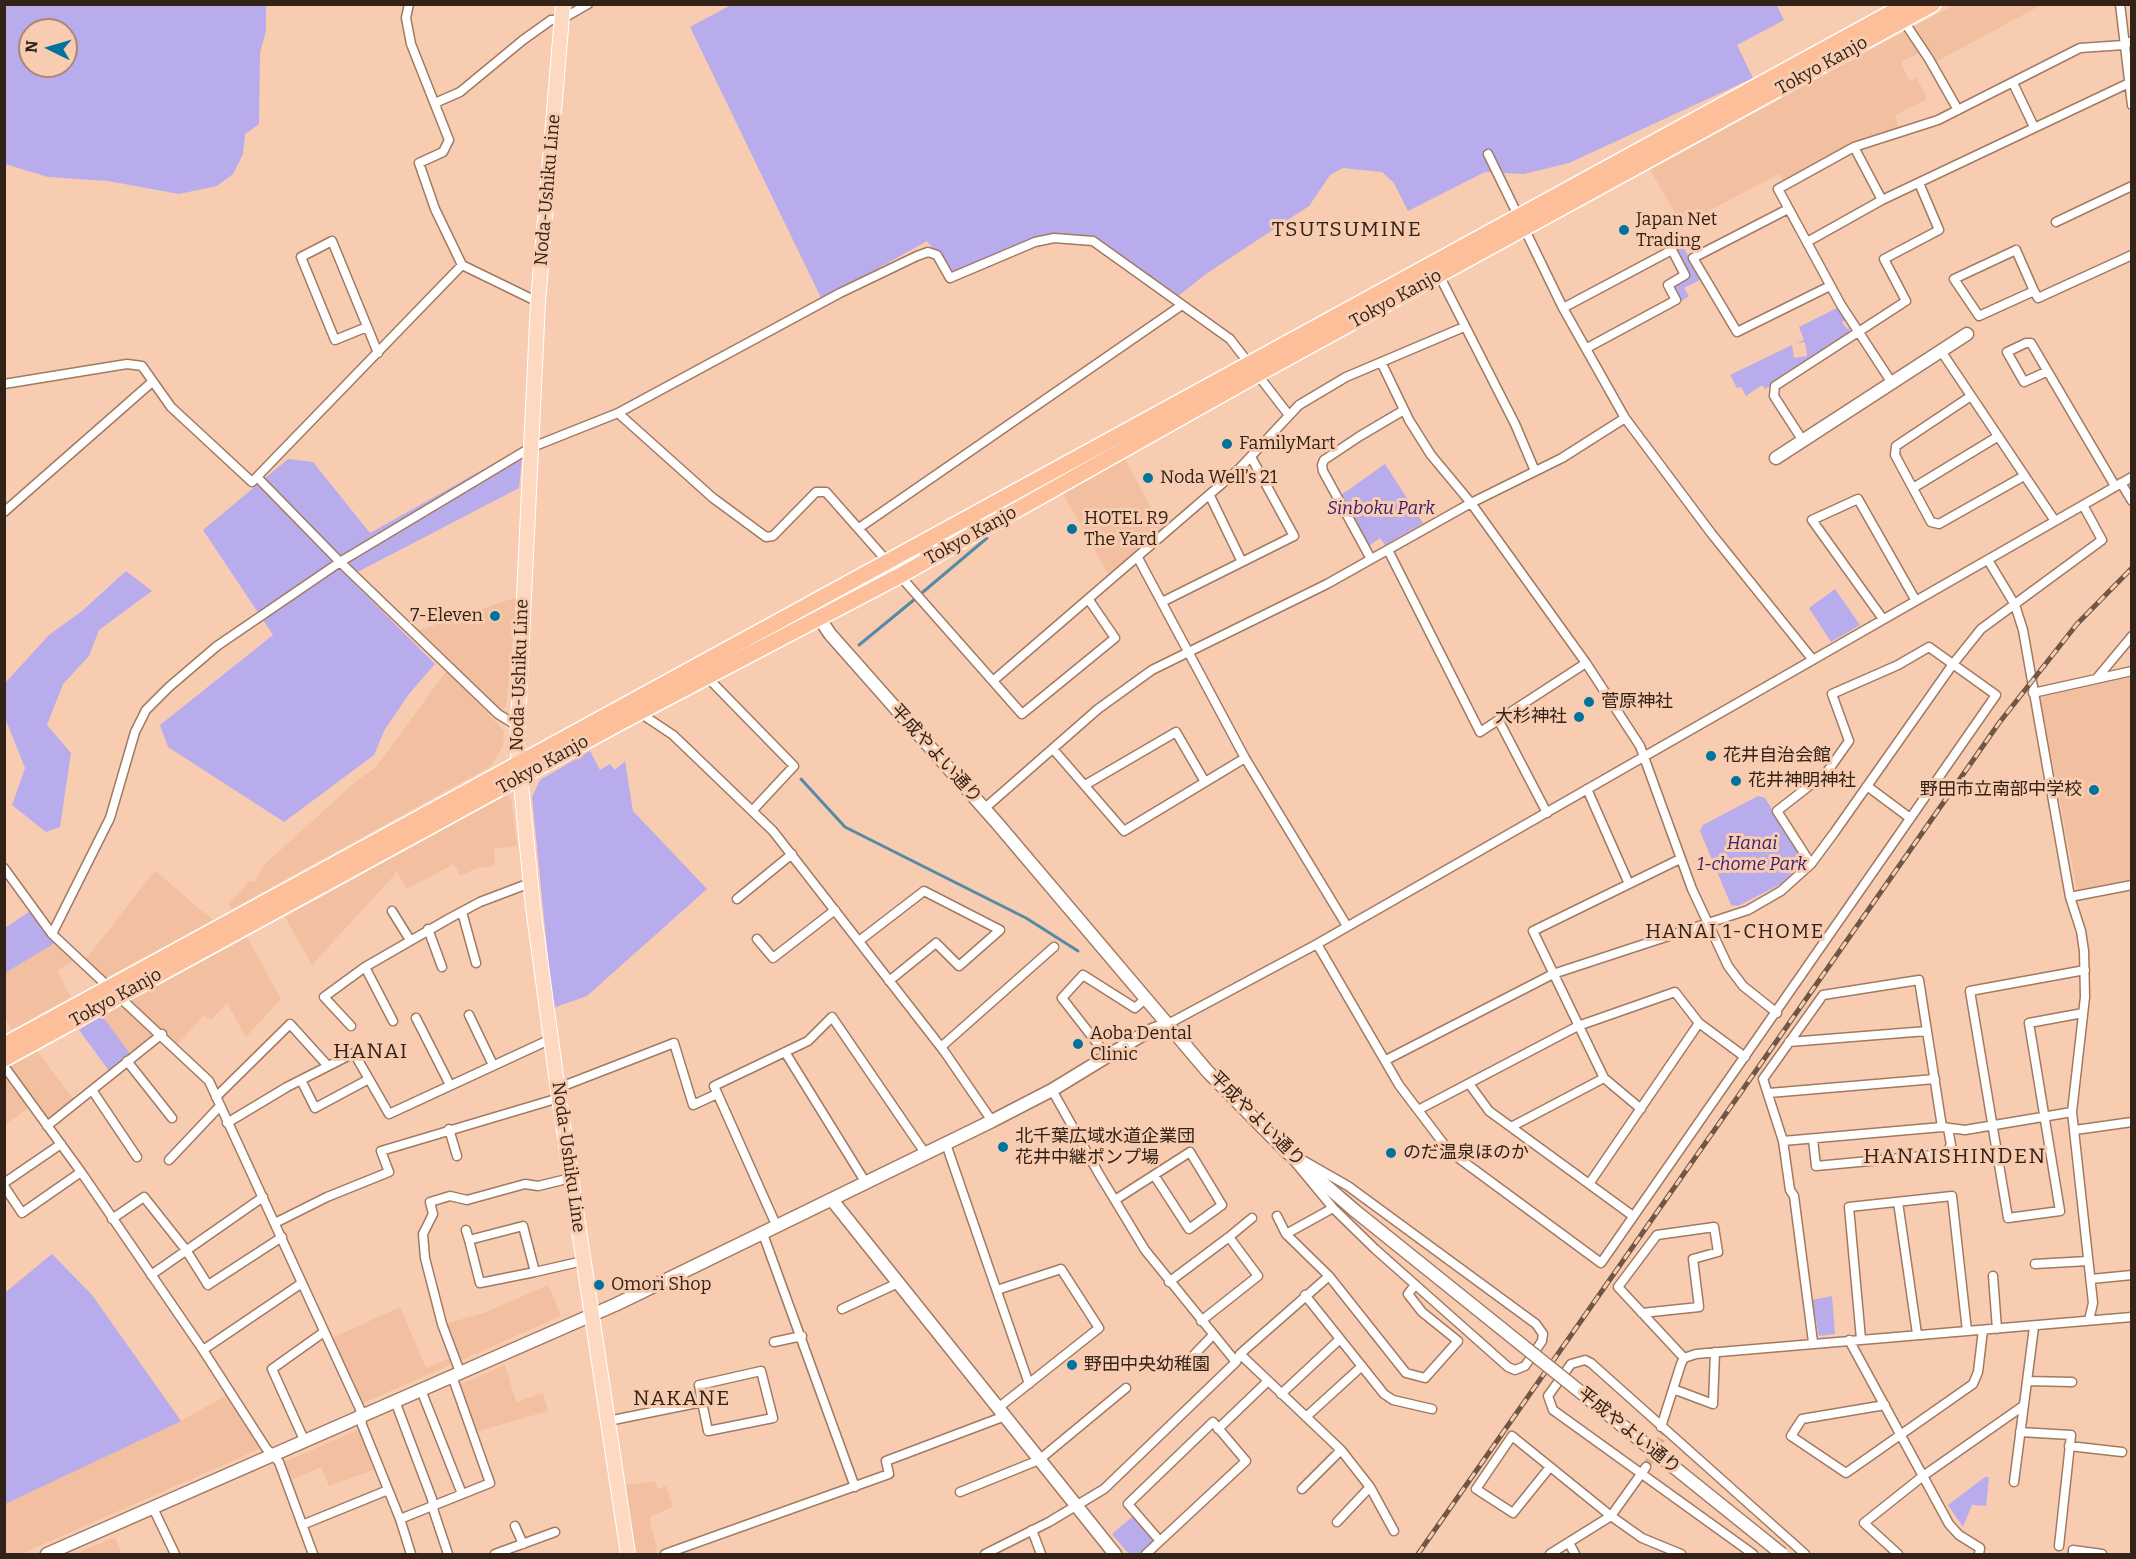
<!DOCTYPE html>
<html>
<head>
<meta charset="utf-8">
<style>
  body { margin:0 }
  #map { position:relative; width:2136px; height:1559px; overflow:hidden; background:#f8ccb0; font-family:Bitter,serif }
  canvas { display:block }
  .frame { position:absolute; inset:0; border:6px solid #322217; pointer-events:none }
  .north { position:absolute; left:18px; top:18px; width:60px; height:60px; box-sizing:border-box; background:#f8ccb0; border:2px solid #a98873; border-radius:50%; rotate:275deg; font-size:16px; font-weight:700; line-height:24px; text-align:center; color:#322217 }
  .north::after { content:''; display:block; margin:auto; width:21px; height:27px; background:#01729d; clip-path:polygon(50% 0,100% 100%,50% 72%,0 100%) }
</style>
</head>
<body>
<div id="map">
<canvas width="2136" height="1559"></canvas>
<div class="frame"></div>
<div class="north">N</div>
</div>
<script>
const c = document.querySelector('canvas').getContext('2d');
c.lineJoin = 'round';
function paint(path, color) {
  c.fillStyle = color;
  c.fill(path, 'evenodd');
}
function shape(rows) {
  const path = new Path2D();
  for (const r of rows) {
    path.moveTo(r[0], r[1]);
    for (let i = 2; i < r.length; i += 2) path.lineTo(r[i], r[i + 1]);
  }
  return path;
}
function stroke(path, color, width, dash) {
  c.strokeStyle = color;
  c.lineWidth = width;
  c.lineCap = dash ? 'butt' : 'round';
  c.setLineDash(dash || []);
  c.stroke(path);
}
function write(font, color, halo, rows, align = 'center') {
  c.font = font + ' Bitter,"Noto Sans JP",serif';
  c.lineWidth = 6;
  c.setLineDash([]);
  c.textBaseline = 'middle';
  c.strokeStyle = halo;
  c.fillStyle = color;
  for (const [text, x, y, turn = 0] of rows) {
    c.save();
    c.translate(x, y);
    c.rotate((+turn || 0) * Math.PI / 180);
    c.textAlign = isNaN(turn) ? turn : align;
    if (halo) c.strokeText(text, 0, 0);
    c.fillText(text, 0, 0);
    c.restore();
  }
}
paint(shape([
  [1954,5,2041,5,1936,62,1913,27],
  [1907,30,1921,52,1901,62,1909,81,1917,78,1927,99,1895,115,1899,129,1851,145,1784,182,1779,174,1682,225,1650,170],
  [1125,459,1163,530,1110,577,1063,494],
  [517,597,506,708,500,710,419,630],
  [447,670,504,731,503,746,491,766,232,909,228,904,250,881,254,882,264,865,353,784,376,767],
  [2131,677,2131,879,2077,890,2041,702,2042,697],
  [506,795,511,798,517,846,494,849,495,866,477,868,460,876,454,864,407,889,397,872,312,965,285,917],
  [155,871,213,920,104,979,85,960],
  [247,937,281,999,246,1037,227,1003,211,1020,204,1015,177,1045,130,1001],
  [55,943,74,961,57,971,71,997,12,1030,5,1018,4,973],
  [125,1004,157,1035,131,1055,102,1017],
  [37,1051,74,1100,52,1118,46,1117,11,1069,12,1065],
  [4,1072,31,1106,5,1125,4,1125],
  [52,1254,92,1295,181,1421,228,1394,262,1448,21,1554,5,1554,4,1293],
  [548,1285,561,1316,459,1361,445,1324,484,1313],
  [400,1307,426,1368,451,1358,450,1365,361,1404,332,1338],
  [505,1365,516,1402,543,1393,548,1411,476,1432,459,1385],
  [360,1429,376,1469,329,1486,321,1467,289,1481,282,1463],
  [655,1481,658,1489,666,1486,673,1507,651,1516,650,1522,657,1548,654,1554,635,1554,625,1485],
  [115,1537,122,1554,75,1554,91,1547]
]), '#f2c0a0');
paint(shape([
  [733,4,1776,4,1784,20,1737,45,1753,78,1569,163,1524,174,1485,172,1408,211,1394,183,1382,172,1343,168,1330,175,1309,206,1206,274,1177,297,1108,245,1092,237,1071,234,952,273,927,241,822,300,690,27],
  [4,5,266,5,266,31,260,53,259,124,245,134,243,154,233,174,217,186,179,194,108,181,48,177,5,164],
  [30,30,66,30,66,66,30,66],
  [1679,240,1702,279,1684,288,1689,296,1682,301,1674,288,1675,284,1689,276,1670,244],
  [1837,308,1845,320,1842,322,1847,329,1850,328,1849,334,1765,389,1762,385,1746,396,1741,387,1737,388,1730,375,1792,345,1794,358,1807,356,1805,342,1796,343,1804,340,1799,327],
  [523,447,519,488,348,577,435,664,409,694,385,729,374,755,284,822,168,747,160,725,273,635,203,530,288,459,313,462,370,533],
  [1385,464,1423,523,1385,545,1380,538,1369,546,1341,495],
  [126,571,152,591,99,630,89,656,63,684,47,725,71,753,60,827,46,832,12,805,25,768,5,718,5,683,49,635,82,611],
  [1835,589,1860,625,1831,642,1809,608],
  [590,751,600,770,610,764,615,770,625,761,633,811,707,889,587,996,553,1008,532,797,540,780],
  [1758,796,1765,798,1799,854,1799,866,1783,883,1738,906,1731,905,1700,831,1703,825],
  [30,911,55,943,5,973,5,928],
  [102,1016,131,1055,110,1072,79,1030],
  [52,1254,92,1295,181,1421,5,1504,5,1293],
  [1832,1296,1835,1334,1819,1336,1812,1300],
  [1985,1477,1989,1477,1986,1506,1972,1505,1963,1527,1948,1505],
  [1133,1516,1153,1537,1152,1542,1139,1554,1129,1554,1112,1534]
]), '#b9aced');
stroke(shape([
  [923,592,987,538],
  [859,645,915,599],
  [801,779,845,827,1026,918,1078,951]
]), '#568aa4', 3);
stroke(shape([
  [1646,1467,1666,1430]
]), '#d0aa91', 8, [8, 4]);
const street = shape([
  [409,4,406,18,411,44,449,140,443,152,419,163,435,209,462,265,538,302],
  [2120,4,2132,105],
  [1901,17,1929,59,1958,110],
  [2013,83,2034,127],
  [435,103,460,92,523,40,551,20,562,19,588,4],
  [1854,147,1882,200],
  [1488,154,1563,308,1625,418,1711,533,1813,660],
  [1788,209,1693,258,1737,332,1830,286],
  [2056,222,2132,186],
  [1807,242,1882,200,2127,84],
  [2016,250,2034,291,1979,316,1954,279,2016,250],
  [1439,275,1515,424,1535,471],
  [2034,291,2038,298,2132,255],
  [1563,308,1672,250,1685,275,1668,285,1676,300,1587,348],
  [367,327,335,340,301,257,332,241,378,353],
  [1941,351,2055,521],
  [1381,362,1409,420,1431,455,1471,503,1586,663,1640,746,1692,889,1728,966,1743,986,1777,1013],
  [2046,372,2024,382,2007,352,2026,343,2031,343,2115,486],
  [1892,383,1841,305,1778,189,1854,147,1938,120,2080,48,2124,45,2132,41],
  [4,384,127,364,142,366,171,407,252,482,462,265],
  [1971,396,1896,446,1895,455,1931,522,1939,524,2024,476],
  [618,413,713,498,766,537,773,536,816,492,826,492,1022,714,1115,638,1089,600],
  [1803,441,1774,396,1775,386,1906,301,1884,259,1939,230,1919,183],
  [257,477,340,562,498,714,516,725],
  [2121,483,2132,501],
  [1913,488,1997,437],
  [1210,496,1242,562],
  [4,512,151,383],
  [859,528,1182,305],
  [1388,550,1480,732,1586,663],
  [1138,558,1245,758,1347,926],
  [1371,559,1323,471,1322,465,1324,460,1360,436,1404,410],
  [1988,560,2015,605,2023,630,2070,897,2081,931,2084,951,2085,997,2072,1112,2093,1303,2089,1320],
  [1162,602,1294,536,1251,457],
  [1883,619,1812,520,1858,499,1916,601],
  [707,677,794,766,752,811],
  [2097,678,2132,636],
  [994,680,1239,469,1299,405,1346,377,1464,327],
  [2033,693,2132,671],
  [640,713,673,735,773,831,944,1051,992,1121],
  [1499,721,1547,813],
  [1053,749,1124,831,1245,758],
  [1085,785,1176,732,1205,782],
  [1867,786,1910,818],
  [1587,789,1629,884],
  [985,808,1098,709,1152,670,1327,584,1471,503,1562,458,1625,418],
  [4,868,52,934,209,1081,360,1409,362,1425,400,1519,490,1483,452,1376],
  [2070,897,2132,885],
  [737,899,792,854],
  [392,911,410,940],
  [462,912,476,963],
  [428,929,442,967],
  [52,934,110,818,135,732,146,710,169,687,217,646,340,562,530,448,618,413,840,293,917,256,928,252,937,255,950,278,1035,242,1054,238,1093,241,1230,339,1288,414],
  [757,939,773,958,835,910],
  [859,941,924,891,1000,930,959,966,936,943,889,981],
  [1317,944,1399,1085,1449,1151,1601,1263,1996,695,1929,647,1898,665,1832,694,1849,741,1827,772,1777,811,1811,864],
  [2083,1013,2029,1023,2060,1211,2008,1218,1970,991,2085,970],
  [469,1015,493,1065],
  [416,1018,450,1085],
  [393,1021,365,967,450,918,480,902,530,883],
  [1168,1024,1317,944,2132,477],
  [351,1026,324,997,365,967],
  [1789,1042,1927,1031],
  [941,1047,1054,947],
  [785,1052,866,1183],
  [1108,1057,1062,998,1083,975,1135,1008,1145,999],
  [1386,1060,1553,974,1748,910,1781,891,1811,864,1834,833,1953,664,1981,629,2102,540,2083,505],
  [127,1061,172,1118],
  [4,1066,81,1172,203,1350,266,1448,279,1462,313,1554],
  [301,1080,315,1108,369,1079],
  [1470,1085,1489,1111,1633,1216],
  [558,1088,674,1043,693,1105,717,1094],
  [92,1090,137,1157],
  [1052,1090,1099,1174,1145,1250,1236,1362],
  [1769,1093,1935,1079],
  [216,1097,290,1024,328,1066],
  [1641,1109,1604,1078,1533,931,1680,859],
  [1418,1110,1578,1026,1675,992,1699,1023,1745,1057],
  [227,1123,287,1087,354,1053,389,1114,551,1039],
  [47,1126,162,1034],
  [1511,1127,1604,1078],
  [449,1129,457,1156],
  [2075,1130,2132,1122],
  [1813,1139,1816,1166,1945,1154,1951,1145,1948,1128],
  [1783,1141,1942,1127,1965,1130,2072,1112],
  [946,1144,1029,1384],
  [1285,1150,1348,1186,1536,1324,1543,1334,1542,1341,1525,1366,1515,1370,1508,1367,1375,1249,1333,1208,1285,1150],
  [169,1160,220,1106],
  [4,1183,61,1144],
  [1589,1184,1699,1023],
  [4,1186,22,1213,81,1172],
  [1115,1200,1154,1175,1190,1152,1222,1205,1189,1229,1154,1175],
  [1898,1202,1917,1334],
  [1277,1216,1286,1234,1329,1276,1406,1373,1425,1378,1458,1341,1422,1312,1408,1294,1415,1285],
  [112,1219,144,1197,186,1250,208,1285,282,1237],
  [275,1223,327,1197,389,1172,381,1151,559,1098],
  [777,1227,714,1086,808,1041,832,1017,925,1153],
  [466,1230,469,1240],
  [763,1234,855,1487],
  [1286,1234,1333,1208],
  [1229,1237,1252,1218],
  [2035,1264,2088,1261],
  [535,1272,523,1226,469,1240,480,1283,535,1272,583,1261],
  [151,1275,263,1197],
  [1993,1276,1997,1329],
  [2091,1279,2132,1275],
  [1169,1282,1229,1237,1258,1276,1201,1321],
  [997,1290,1061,1269,1099,1328,998,1408],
  [1305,1295,1384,1394,1393,1400,1432,1409],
  [842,1309,898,1283],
  [1642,1313,1699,1307,1693,1259,1718,1252,1714,1227,1657,1235,1618,1287,1684,1358],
  [1861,1339,1849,1207,1952,1196,1967,1331],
  [1849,1340,1949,1524,1959,1535,1980,1548,1979,1554],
  [774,1342,802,1336],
  [1813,1342,1794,1196,1790,1190,1783,1141,1763,1079,1823,995,1919,980,1942,1127],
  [203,1350,302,1283],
  [1240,1354,1341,1450,1370,1487,1394,1531],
  [1188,1361,1213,1335],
  [460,1372,442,1324,425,1258,423,1234,433,1214,430,1202,450,1196,467,1200,525,1184,538,1186,571,1178],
  [2027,1381,2072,1382],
  [1673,1389,1713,1404,1715,1352],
  [421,1390,462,1494],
  [1281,1394,1340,1339],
  [395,1401,432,1499,434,1512,448,1554],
  [1885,1405,1802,1419,1791,1436,1846,1473,1973,1384,1978,1372,1983,1330],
  [1306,1417,1362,1366],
  [608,1421,702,1402,699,1385,761,1371,773,1418,708,1431,702,1402],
  [1661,1427,1681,1364,1684,1358,1696,1354,2132,1317],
  [1218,1429,1268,1381],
  [2020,1432,2071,1435,2059,1546],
  [305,1442,272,1369,324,1332],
  [2069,1446,2122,1452],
  [1550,1467,1513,1513,1476,1489,1512,1436,1611,1516,1642,1538,1681,1554],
  [2014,1482,2034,1327],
  [1302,1489,1341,1450],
  [960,1492,1039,1460,1126,1388],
  [153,1508,175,1554],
  [400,1519,411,1554],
  [1337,1522,1370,1487],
  [302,1525,388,1490],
  [515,1526,523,1544],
  [1032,1530,1041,1554],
  [1569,1543,1575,1554],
  [495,1554,555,1532],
  [665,1554,889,1474,886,1461,1005,1416],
  [985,1554,1049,1522,1104,1489,1236,1362,1240,1354,1329,1276],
  [1146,1554,1160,1541,1246,1461,1213,1422,1128,1504,1160,1541],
  [1550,1554,1611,1516,1646,1467],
  [1753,1554,1553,1410,1548,1396,1571,1364,1585,1360,1591,1363,1805,1554],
  [1898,1554,1864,1523,1923,1476,2023,1406],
  [2073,1554,2073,1550,2102,1554]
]);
const secondary = shape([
  [1776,458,1967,334],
  [810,604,830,634,997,823,1208,1072,1285,1150,1354,1210],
  [832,1200,1115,1554],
  [47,1554,617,1304,992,1121,1052,1090,1147,1032,1168,1024]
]);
const primary = shape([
  [563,4,538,302,517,743,533,907,559,1098,628,1554]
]);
const highway = shape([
  [4,1045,1907,4],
  [4,1059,621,722,901,575,1258,374,1933,4]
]);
stroke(street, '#a27a61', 11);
stroke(secondary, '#a27a61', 15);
stroke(primary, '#fff', 16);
stroke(highway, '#fff', 18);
stroke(street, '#fff', 8);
stroke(secondary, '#fff', 12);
stroke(primary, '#fdd9c2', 14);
stroke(highway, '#fcbf99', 15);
const rail = shape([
  [1418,1554,1999,723,2077,624,2132,568]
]);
stroke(rail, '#6f5646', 5);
stroke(rail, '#f8ccb0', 3, [9]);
const secondaryBridge = shape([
  [1354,1210,1782,1554]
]);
stroke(secondaryBridge, '#a27a61', 15, []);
stroke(secondaryBridge, '#fff', 12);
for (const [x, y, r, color] of [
  [1624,230,6,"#01729d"],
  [1227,444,6,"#01729d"],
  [1148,478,6,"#01729d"],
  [1072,529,6,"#01729d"],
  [495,616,6,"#01729d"],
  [1589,702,6,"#01729d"],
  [1579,717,6,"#01729d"],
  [1711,756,6,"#01729d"],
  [1736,781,6,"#01729d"],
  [2094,790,6,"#01729d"],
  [1078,1044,6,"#01729d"],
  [1003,1147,6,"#01729d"],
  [1391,1153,6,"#01729d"],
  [599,1285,6,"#01729d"],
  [1072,1365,6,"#01729d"]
]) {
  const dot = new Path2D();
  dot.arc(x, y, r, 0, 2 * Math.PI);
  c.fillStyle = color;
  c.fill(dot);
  stroke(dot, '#f8ccb0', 2);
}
write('18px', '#322217', '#f8ccb0', [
  ["Tokyo Kanjo",1822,66,-29],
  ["Noda-Ushiku Line",548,190,-85],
  ["Tokyo Kanjo",1396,299,-29],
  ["Tokyo Kanjo",971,536,-29],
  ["Noda-Ushiku Line",520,675,-88],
  ["平成やよい通り",936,754,48],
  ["Tokyo Kanjo",543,765,-29],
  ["Tokyo Kanjo",116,998,-29],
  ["平成やよい通り",1257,1119,45],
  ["Noda-Ushiku Line",568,1157,82],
  ["平成やよい通り",1629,1431,39]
]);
write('18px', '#322217', '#f8ccb0', [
  ["Japan Net",1636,220],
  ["Trading",1636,241],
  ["FamilyMart",1239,444],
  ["Noda Well’s 21",1160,478],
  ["HOTEL R9",1084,519],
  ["The Yard",1084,540],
  ["7-Eleven",483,616,"right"],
  ["菅原神社",1601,702],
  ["大杉神社",1567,717,"right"],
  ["花井自治会館",1723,756],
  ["花井神明神社",1748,781],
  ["野田市立南部中学校",2082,790,"right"],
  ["Aoba Dental",1090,1034],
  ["Clinic",1090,1055],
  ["北千葉広域水道企業団",1015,1137],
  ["花井中継ポンプ場",1015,1158],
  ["のだ温泉ほのか",1403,1153],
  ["Omori Shop",611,1285],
  ["野田中央幼稚園",1084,1365]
], 'left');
write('italic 18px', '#3b2070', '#f8ccb0', [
  ["Sinboku Park",1381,509],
  ["Hanai",1752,844],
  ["1-chome Park",1752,865]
]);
c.letterSpacing = '1.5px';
write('20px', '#322217', '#f8ccb0', [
  ["HANAI 1-CHOME",1735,932]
]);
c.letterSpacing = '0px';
c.letterSpacing = '1.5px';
write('21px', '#322217', '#f8ccb0', [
  ["TSUTSUMINE",1347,230],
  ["HANAI",371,1052],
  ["HANAISHINDEN",1955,1157],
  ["NAKANE",682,1399]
]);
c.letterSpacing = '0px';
</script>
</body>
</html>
